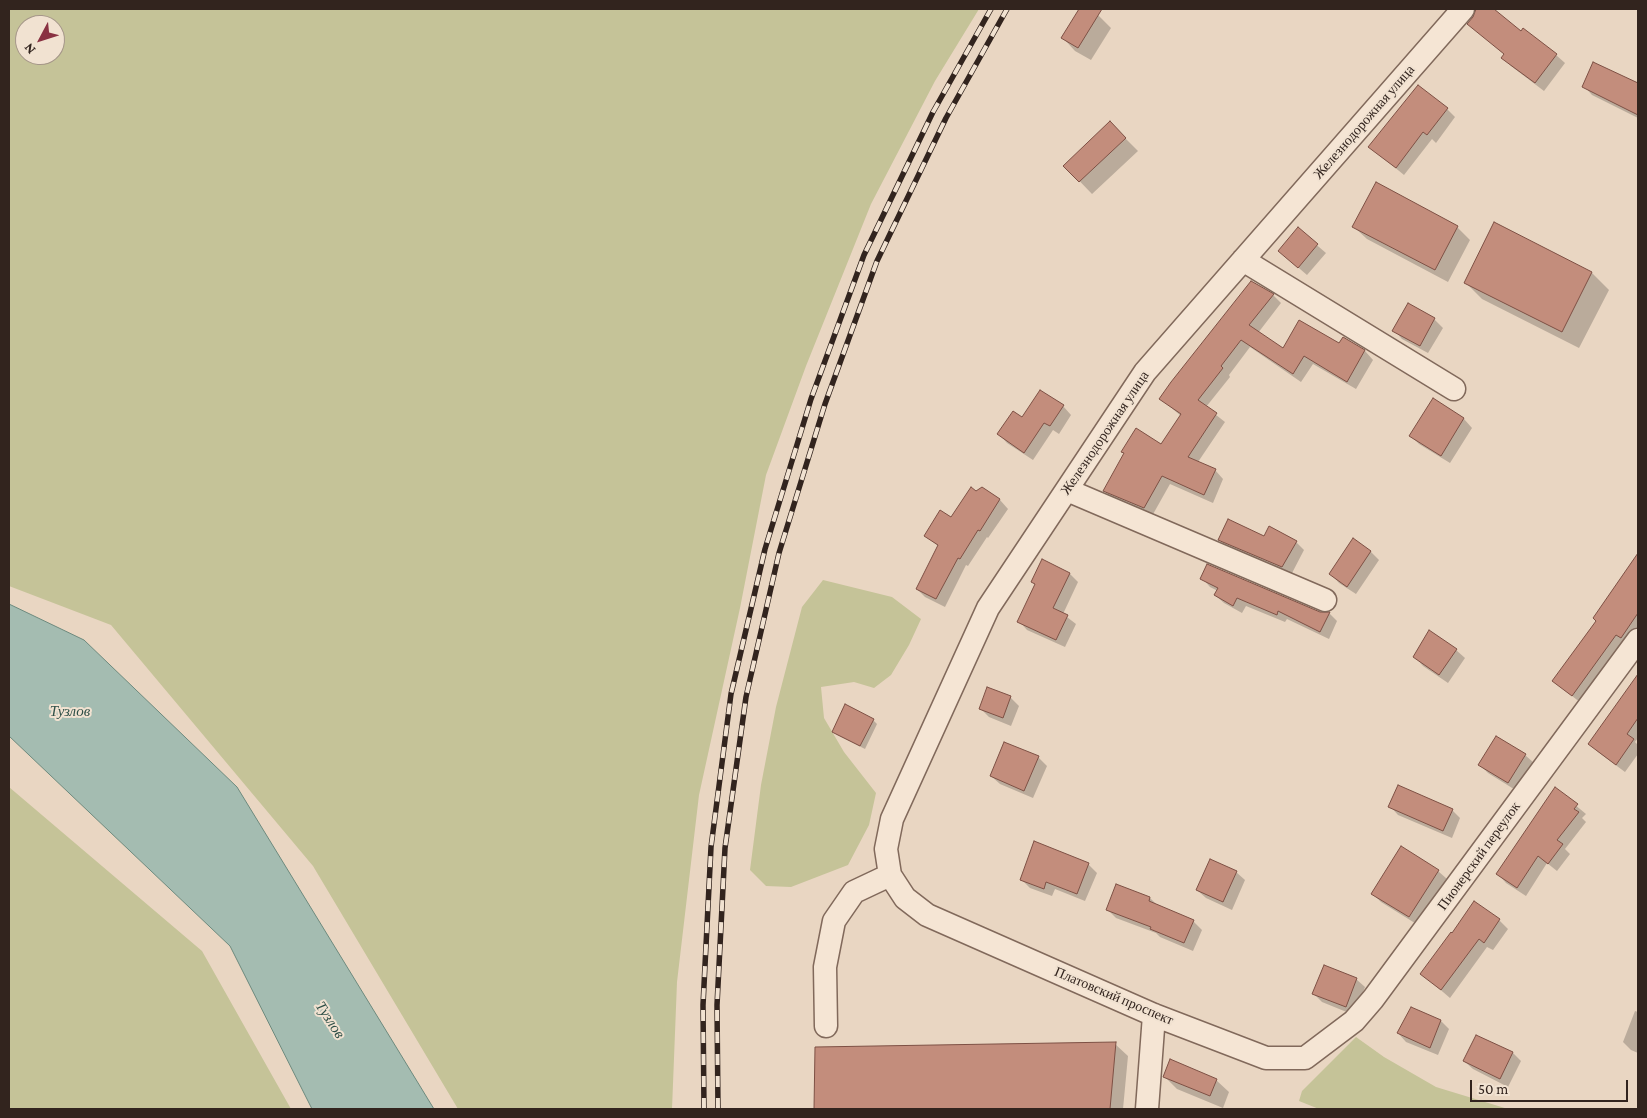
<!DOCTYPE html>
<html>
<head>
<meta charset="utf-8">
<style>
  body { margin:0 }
  #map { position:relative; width:1647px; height:1118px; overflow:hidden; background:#e9d6c2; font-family:"Crimson Pro",serif }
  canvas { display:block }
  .frame { position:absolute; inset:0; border:10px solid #32241e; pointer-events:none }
  .north { position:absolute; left:15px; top:15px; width:50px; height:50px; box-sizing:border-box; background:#f1e2d1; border:1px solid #a59689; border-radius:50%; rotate:230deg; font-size:14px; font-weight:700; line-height:20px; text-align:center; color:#32241e }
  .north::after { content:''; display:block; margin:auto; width:18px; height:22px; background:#893242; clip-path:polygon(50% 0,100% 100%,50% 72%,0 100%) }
  .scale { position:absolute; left:1470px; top:1080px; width:158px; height:22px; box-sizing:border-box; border:2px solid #32241e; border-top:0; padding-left:6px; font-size:15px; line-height:18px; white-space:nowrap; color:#32241e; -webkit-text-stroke:4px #f1e2d1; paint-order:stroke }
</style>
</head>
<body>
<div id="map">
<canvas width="1647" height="1118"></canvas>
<div class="frame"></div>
<div class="north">N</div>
<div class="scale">50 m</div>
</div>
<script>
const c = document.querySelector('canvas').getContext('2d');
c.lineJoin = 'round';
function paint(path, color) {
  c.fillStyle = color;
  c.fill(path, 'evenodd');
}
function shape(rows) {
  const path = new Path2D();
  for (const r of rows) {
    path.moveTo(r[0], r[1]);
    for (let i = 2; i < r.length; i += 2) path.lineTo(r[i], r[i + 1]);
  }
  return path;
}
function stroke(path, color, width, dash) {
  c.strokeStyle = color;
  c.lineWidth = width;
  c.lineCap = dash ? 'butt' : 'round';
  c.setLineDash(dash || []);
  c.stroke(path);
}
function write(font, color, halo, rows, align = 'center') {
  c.font = font + ' "Crimson Pro",serif';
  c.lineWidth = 4;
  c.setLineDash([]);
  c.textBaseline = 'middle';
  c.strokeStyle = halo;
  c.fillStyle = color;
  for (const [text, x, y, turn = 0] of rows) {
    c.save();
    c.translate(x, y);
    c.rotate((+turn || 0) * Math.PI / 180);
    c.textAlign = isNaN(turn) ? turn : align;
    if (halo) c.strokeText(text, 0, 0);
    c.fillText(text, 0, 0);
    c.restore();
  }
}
paint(shape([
  [9,9,979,9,935,81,871,204,806,366,766,475,740,608,699,795,677,982,672,1109,458,1109,313,866,111,625,9,586],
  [25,25,55,25,55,55,25,55],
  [823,580,892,597,921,619,909,645,891,675,874,688,854,682,821,687,824,718,844,752,876,793,869,825,848,865,791,887,766,886,750,870,761,785,776,707,802,607],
  [9,787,202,951,291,1109,9,1109],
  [1356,1037,1384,1057,1436,1087,1508,1109,1319,1109,1299,1101,1302,1091]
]), '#c5c398');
const water = shape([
  [9,604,84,640,237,787,434,1109,312,1109,230,946,9,736,9,604]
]);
paint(water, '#a4bcb1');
stroke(water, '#6c897d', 1);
paint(shape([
  [1080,9,1088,9,1098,15,1111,28,1091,60,1075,51,1063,38],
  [1479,9,1491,9,1521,33,1523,30,1556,55,1565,63,1544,91,1511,66,1503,58,1505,55,1469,24],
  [1594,64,1638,84,1638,118,1592,95,1584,86],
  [1447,109,1455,117,1436,143,1432,139,1404,175,1370,147],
  [1110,123,1138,151,1092,194,1065,166],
  [1354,227,1457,227,1470,240,1448,282,1367,239],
  [1298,229,1326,253,1307,275,1279,251],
  [1592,273,1609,290,1579,348,1482,299,1465,282],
  [1273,295,1281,303,1258,333,1283,349,1340,344,1343,339,1365,351,1373,360,1356,389,1313,364,1301,382,1250,347,1229,375,1230,377,1206,407,1225,422,1198,462,1215,470,1223,479,1213,503,1170,484,1152,516,1113,499,1104,491,1162,446,1181,416,1161,399],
  [1434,319,1443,328,1428,353,1402,339,1394,330],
  [1433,400,1464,419,1472,428,1450,463,1419,444,1411,436],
  [1063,406,1071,415,1059,434,1053,430,1033,460,1007,443,999,434,1022,419],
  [982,488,1000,500,1008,509,988,538,987,537,968,566,966,565,945,607,925,597,917,589,939,547,926,536,952,519],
  [1265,537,1296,542,1304,550,1291,575,1228,548,1219,540],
  [1354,540,1371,552,1379,560,1356,594,1339,583,1331,574],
  [1042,561,1070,574,1078,582,1063,614,1076,624,1065,647,1027,630,1019,621,1036,585,1032,582],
  [1638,563,1638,633,1581,703,1553,681],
  [1202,578,1320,613,1329,613,1337,621,1329,639,1287,619,1285,622,1246,606,1242,613,1224,603,1215,595,1218,591,1210,587],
  [1456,650,1465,658,1448,683,1423,666,1415,657],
  [1638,675,1638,738,1635,742,1638,745,1638,754,1625,772,1598,752,1590,744],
  [1010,697,1019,706,1011,726,989,717,980,708],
  [873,720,877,724,865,749,837,735,834,732],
  [1525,755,1534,763,1517,791,1488,773,1480,765],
  [1038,757,1047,766,1033,798,1000,784,991,776],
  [1556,789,1586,814,1582,818,1586,822,1565,849,1570,854,1557,871,1547,863,1526,896,1506,883,1498,874],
  [1390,806,1452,810,1460,818,1452,838,1398,815],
  [1088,864,1097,873,1085,901,1055,889,1052,896,1030,888,1021,879],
  [1438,871,1447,879,1418,925,1381,902,1373,894],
  [1236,872,1245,880,1232,910,1206,898,1197,890],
  [1150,898,1158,906,1193,921,1202,930,1193,951,1160,937,1156,933,1116,918,1108,910],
  [1475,903,1499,920,1508,929,1493,950,1487,947,1450,998,1422,974,1453,934],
  [1356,979,1365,987,1354,1015,1322,1002,1314,994],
  [1412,1008,1441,1021,1449,1029,1438,1055,1406,1042,1398,1033],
  [1635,1011,1638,1012,1638,1053,1631,1050,1623,1042],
  [1477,1037,1513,1053,1521,1061,1508,1087,1473,1069,1464,1061],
  [1115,1044,1128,1056,1123,1109,815,1109,817,1048],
  [1164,1076,1216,1080,1229,1092,1223,1108,1177,1089]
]), '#0003');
const building = shape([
  [1079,9,1102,9,1078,48,1061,38,1079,9],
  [1476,9,1494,9,1521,31,1523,28,1557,54,1535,83,1501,58,1504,54,1467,24,1473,17,1476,9],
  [1593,62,1638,83,1638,115,1582,87,1593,62],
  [1418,85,1448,108,1427,135,1423,132,1396,168,1368,147,1418,85],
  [1110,121,1126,138,1079,182,1063,166,1110,121],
  [1376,182,1458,226,1435,270,1352,227,1376,182],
  [1494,222,1592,272,1562,332,1464,283,1494,222],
  [1298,227,1318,244,1298,268,1278,251,1298,227],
  [1251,281,1274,294,1249,325,1283,348,1299,320,1339,343,1343,337,1365,350,1347,382,1304,356,1293,374,1241,340,1221,366,1223,368,1198,400,1217,413,1188,457,1216,469,1204,495,1162,476,1144,508,1103,491,1124,453,1121,452,1136,428,1161,444,1181,414,1159,399,1171,382,1251,281],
  [1408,303,1435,318,1420,346,1392,331,1408,303],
  [1040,390,1064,405,1050,426,1044,423,1024,453,997,434,1013,411,1022,417,1040,390],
  [1433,398,1464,418,1441,456,1409,436,1433,398],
  [971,487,976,491,982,487,1000,499,980,531,978,530,960,559,958,558,936,599,916,589,938,545,924,536,940,510,951,517,971,487],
  [1228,519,1264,536,1269,526,1297,541,1282,567,1218,540,1228,519],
  [1353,538,1371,551,1347,587,1329,574,1353,538],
  [1638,553,1638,613,1621,638,1616,635,1572,696,1552,681,1596,621,1593,618,1638,553],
  [1042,559,1070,573,1053,608,1068,615,1056,640,1017,622,1035,584,1031,582,1042,559],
  [1207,564,1320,612,1330,612,1320,632,1278,611,1277,615,1237,598,1233,606,1214,595,1218,588,1200,579,1207,564],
  [1429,630,1457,649,1439,675,1413,657,1429,630],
  [1638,674,1638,718,1627,734,1634,739,1616,765,1588,744,1638,674],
  [987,687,1011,696,1003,718,979,709,987,687],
  [845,704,874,719,860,746,832,732,845,704],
  [1496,736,1526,754,1508,783,1478,765,1496,736],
  [1004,742,1039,756,1024,791,990,776,1004,742],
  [1398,785,1453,809,1443,831,1388,807,1398,785],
  [1555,787,1578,804,1574,809,1579,812,1557,840,1563,844,1548,864,1538,856,1517,888,1496,874,1555,787],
  [1034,841,1089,863,1077,894,1046,882,1044,889,1020,880,1034,841],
  [1401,846,1439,870,1409,917,1371,894,1401,846],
  [1210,859,1237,871,1223,902,1196,890,1210,859],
  [1116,884,1150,897,1149,901,1194,920,1184,943,1150,929,1151,927,1106,910,1116,884],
  [1474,901,1500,919,1484,943,1479,939,1441,990,1420,974,1451,932,1452,933,1474,901],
  [1324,965,1357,978,1346,1007,1312,994,1324,965],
  [1411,1007,1441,1020,1430,1048,1397,1033,1411,1007],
  [1476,1035,1513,1052,1500,1079,1463,1061,1476,1035],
  [1116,1042,1110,1109,814,1109,815,1047,1116,1042],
  [1170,1059,1217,1079,1210,1096,1163,1077,1170,1059]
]);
paint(building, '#c38d7c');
stroke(building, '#7d5044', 1);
const minor = shape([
  [1463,9,1145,372,988,608,892,819,886,849,890,875,905,898,927,915,1154,1015,1266,1058,1305,1058,1354,1021,1373,999,1638,640],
  [1243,260,1454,389],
  [1067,490,1325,600],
  [826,1026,825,967,834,921,854,892,890,875],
  [1147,1109,1154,1015]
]);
stroke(minor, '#81695b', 25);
stroke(minor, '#f5e5d4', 22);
const rail = shape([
  [704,1109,703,1005,711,847,731,694,765,549,811,399,864,255,933,112,991,9],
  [718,1109,717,1005,725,848,746,697,779,553,825,404,877,261,946,118,1007,9]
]);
stroke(rail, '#32241e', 5.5);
stroke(rail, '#f1e2d1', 4, [11]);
write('14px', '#32241e', '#f1e2d1', [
  ["Железнодорожная улица",1364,122,-49],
  ["Железнодорожная улица",1105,433,-56],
  ["Пионерский переулок",1479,856,-54],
  ["Платовский проспект",1114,996,23]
]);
write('italic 15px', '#2f5048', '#f1e2d1', [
  ["Тузлов",70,711],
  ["Тузлов",330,1020,57]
]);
</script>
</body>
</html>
